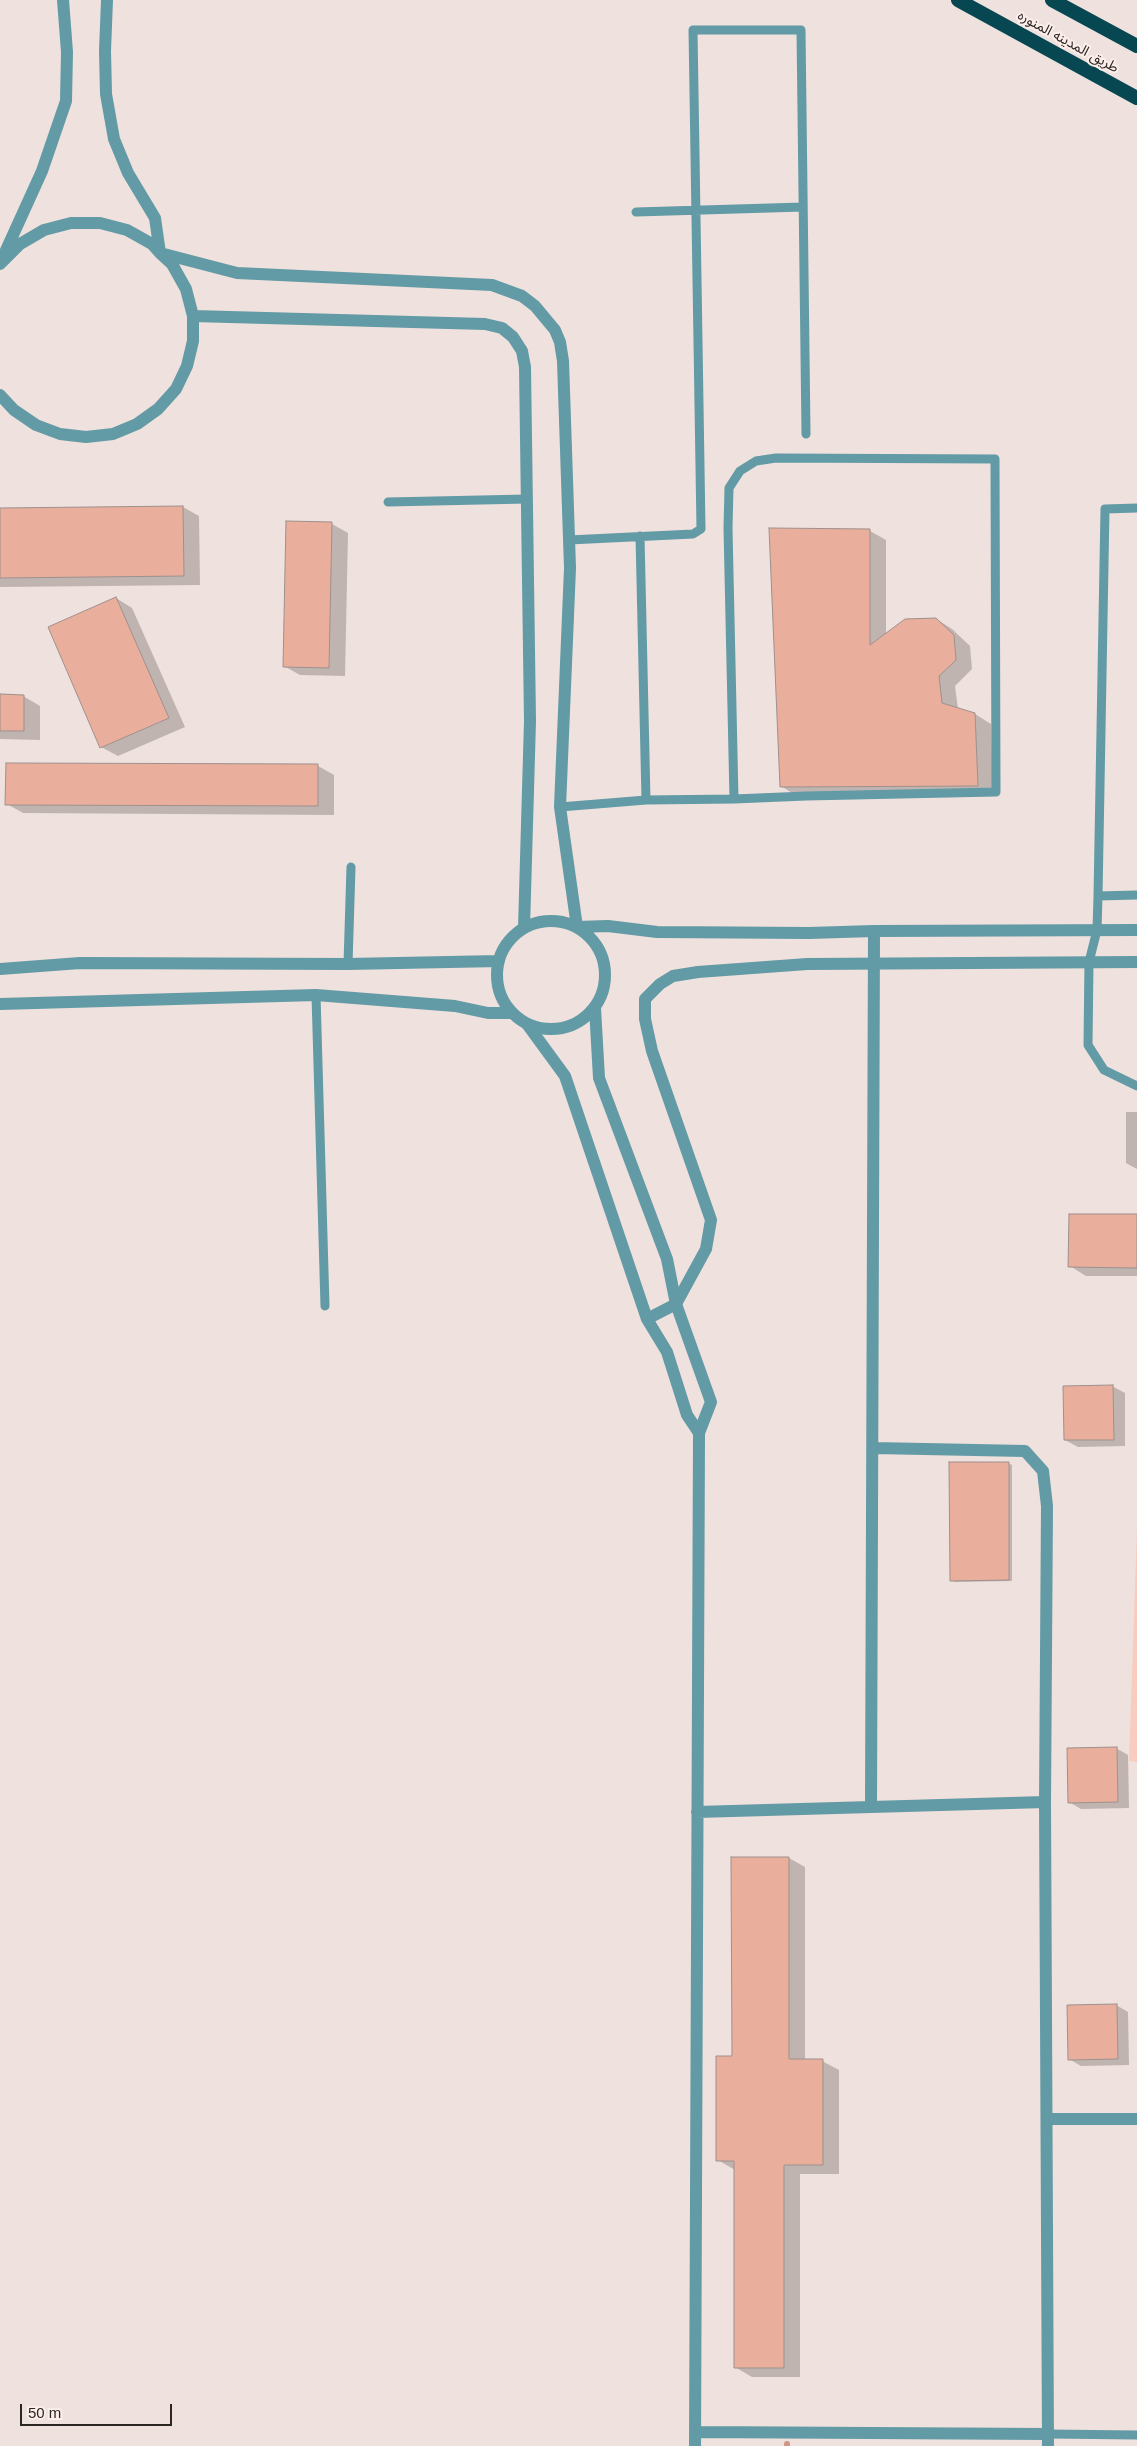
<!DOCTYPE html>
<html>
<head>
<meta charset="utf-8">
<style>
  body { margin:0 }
  #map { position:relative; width:1137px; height:2446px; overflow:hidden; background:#efe1dd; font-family:Helvetica,sans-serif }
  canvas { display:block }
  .scale { position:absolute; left:20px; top:2404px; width:152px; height:22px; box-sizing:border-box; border:2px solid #2b2624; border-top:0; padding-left:6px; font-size:15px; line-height:18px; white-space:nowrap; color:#2b2624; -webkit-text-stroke:4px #fceeea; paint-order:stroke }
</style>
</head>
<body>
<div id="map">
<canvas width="1137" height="2446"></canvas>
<div class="scale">50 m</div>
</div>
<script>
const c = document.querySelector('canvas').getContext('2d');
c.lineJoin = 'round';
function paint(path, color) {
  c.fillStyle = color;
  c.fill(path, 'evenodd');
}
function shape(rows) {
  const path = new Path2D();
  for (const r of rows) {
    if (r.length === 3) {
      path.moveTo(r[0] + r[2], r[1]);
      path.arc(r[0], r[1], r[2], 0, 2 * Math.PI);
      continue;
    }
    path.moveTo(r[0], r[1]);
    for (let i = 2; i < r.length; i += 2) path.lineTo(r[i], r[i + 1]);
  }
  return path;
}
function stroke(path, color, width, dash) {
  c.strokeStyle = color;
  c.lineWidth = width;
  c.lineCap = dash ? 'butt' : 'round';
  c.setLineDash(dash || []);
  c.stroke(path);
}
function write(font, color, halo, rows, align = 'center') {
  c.font = font + ' Helvetica,"Noto Sans Arabic",sans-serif';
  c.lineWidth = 4;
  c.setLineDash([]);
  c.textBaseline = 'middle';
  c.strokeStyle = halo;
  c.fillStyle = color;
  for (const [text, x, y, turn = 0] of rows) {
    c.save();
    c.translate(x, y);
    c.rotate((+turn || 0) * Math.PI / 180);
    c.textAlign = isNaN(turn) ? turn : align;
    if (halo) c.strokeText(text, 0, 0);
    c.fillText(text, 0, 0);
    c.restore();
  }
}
paint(shape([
  [1137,1530,1137,1762,1129,1761]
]), '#f8ccbe');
paint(shape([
  [183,507,199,516,200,585,0,587,0,509],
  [332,524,348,533,345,676,300,675,284,666],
  [870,531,886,540,886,634,936,619,952,629,970,646,972,669,955,686,958,709,975,714,991,724,993,795,797,796,781,786],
  [116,598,132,608,185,727,118,756,101,747],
  [0,696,23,696,40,706,40,740,0,739],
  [318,766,334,775,334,815,23,813,7,804],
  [1126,1112,1137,1112,1137,1169,1126,1163],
  [1137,1216,1137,1276,1086,1276,1070,1266],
  [1112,1386,1125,1393,1125,1446,1078,1447,1065,1440],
  [1008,1463,1012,1465,1012,1581,955,1582,951,1580],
  [1116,1748,1128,1755,1129,1808,1081,1809,1069,1802],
  [789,1858,805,1867,805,2061,822,2061,839,2070,839,2174,800,2174,800,2377,752,2377,735,2367,735,2170,718,2160,733,2057],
  [1116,2005,1128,2012,1129,2065,1081,2066,1069,2059]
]), '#0003');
stroke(shape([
  [787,2444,787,2446]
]), '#d09684', 6);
const building = shape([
  [183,506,184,576,0,578,0,508,183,506],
  [286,521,332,522,329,668,283,667,286,521],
  [769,528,870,529,870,645,905,619,936,618,954,635,956,660,939,676,942,703,975,713,978,786,780,787,769,528],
  [116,597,169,718,100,748,48,627,116,597],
  [0,694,24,695,24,731,0,731,0,694],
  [6,763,318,764,318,806,5,805,6,763],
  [1069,1214,1137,1214,1137,1268,1068,1267,1069,1214],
  [1113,1385,1114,1440,1064,1440,1063,1386,1113,1385],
  [949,1462,1009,1462,1009,1580,950,1581,949,1462],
  [1117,1747,1118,1802,1068,1803,1067,1748,1117,1747],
  [731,1857,789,1857,789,2059,823,2059,823,2165,784,2165,784,2368,734,2368,734,2161,716,2161,716,2056,732,2056,731,1857],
  [1117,2004,1118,2059,1068,2060,1067,2005,1117,2004]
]);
paint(building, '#eaaf9c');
stroke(building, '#9d908d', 1);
stroke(shape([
  [636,212,803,207],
  [388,502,527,499],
  [1137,508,1105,509,1098,896,1097,930,1089,962,1088,1045,1104,1070,1137,1086],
  [640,536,646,800],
  [569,540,693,534,701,529,693,30,801,30,806,434],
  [560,807,646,800,734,799,806,796,996,792,995,459,776,458,756,461,740,471,729,488,728,528,734,799],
  [1098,896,1137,895],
  [348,964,351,867],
  [316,995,325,1306],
  [1048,2434,1137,2435]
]), '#629aa5', 9);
stroke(shape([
  [527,1024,565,1076,647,1319,667,1352,687,1415,699,1433,711,1402,676,1304,667,1259,599,1078,595,1008],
  [647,1319,676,1304],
  [874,1448,1025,1451,1043,1471,1047,1506,1045,1802,1048,2446],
  [871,1807,874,931],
  [697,1812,1045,1802],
  [1048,2119,1137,2119],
  [695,2432,1048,2434],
  [695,2446,699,1433]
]), '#629aa5', 12);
stroke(shape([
  [107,0,105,51,106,94,114,139,128,173,155,218,160,253,237,273,492,285,522,296,535,306,555,330,560,342,563,361,570,568,560,807,577,927,608,926,657,932,809,933,874,931,1137,930],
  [3,257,42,171,66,101,67,52,63,0],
  [0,264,20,244,44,230,71,223,100,223,127,230,152,244,160,253,172,264,186,289,193,316,193,341,187,366,176,389,158,409,137,424,113,434,86,437,60,434,36,425,14,410,0,395],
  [193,316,485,324,502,328,513,337,522,351,525,367,530,721,524,928],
  [551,975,54],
  [0,969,80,963,348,964,499,961],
  [0,1004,316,995,455,1006,488,1013,512,1013],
  [676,1304,706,1249,711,1220,652,1051,645,1019,645,999,660,984,673,976,698,972,807,964,1137,962]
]), '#629aa5', 12);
stroke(shape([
  [958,0,1137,98],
  [1052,0,1137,46]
]), '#064752', 14);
write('14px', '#2b2624', '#fceeea', [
  ["طريق المدينه المنوره",1068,42,29]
]);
</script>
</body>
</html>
